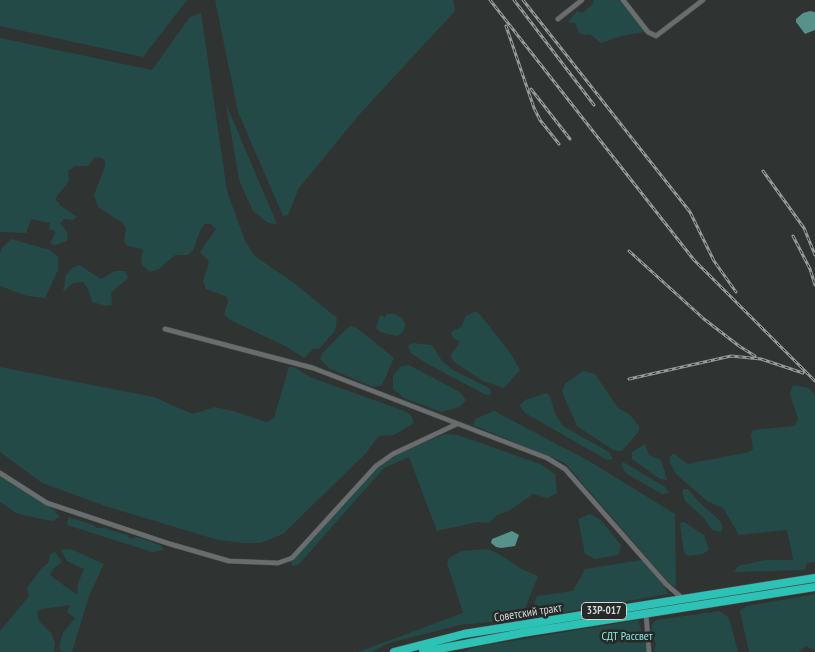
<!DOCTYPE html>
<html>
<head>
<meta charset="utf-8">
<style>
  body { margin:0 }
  canvas { display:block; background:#2f3332 }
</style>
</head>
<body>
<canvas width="815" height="652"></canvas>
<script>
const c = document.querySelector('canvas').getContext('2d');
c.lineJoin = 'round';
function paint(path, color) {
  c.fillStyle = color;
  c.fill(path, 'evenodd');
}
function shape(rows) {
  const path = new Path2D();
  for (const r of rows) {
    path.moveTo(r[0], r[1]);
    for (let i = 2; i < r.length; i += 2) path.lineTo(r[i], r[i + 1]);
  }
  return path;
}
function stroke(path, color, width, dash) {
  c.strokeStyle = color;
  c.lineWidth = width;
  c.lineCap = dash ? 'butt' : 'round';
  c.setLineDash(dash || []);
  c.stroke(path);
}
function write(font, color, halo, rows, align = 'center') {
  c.font = font + ' "PT Sans Narrow",sans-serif';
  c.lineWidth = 5;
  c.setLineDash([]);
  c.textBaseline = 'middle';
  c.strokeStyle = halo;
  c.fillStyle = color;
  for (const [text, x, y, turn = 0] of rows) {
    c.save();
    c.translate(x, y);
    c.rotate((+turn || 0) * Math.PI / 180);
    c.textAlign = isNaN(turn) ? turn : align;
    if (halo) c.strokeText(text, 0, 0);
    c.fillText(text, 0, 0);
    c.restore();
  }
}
paint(shape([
  [0,0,187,0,143,57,0,26],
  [215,0,453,0,455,11,358,116,299,188,288,215,283,216,238,112],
  [594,0,619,0,645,32,621,36,601,43,590,34,584,35,579,33,575,23,568,22,577,11,582,13,592,5],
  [201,13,227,191,245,241,255,256,294,283,337,318,335,331,319,349,313,349,304,358,285,346,230,320,224,314,228,302,227,297,206,289,203,281,209,262,200,252,216,229,211,224,205,224,201,229,193,250,188,255,175,255,159,269,150,272,143,266,141,262,143,249,127,246,124,242,126,228,123,223,98,207,94,195,105,166,105,161,102,158,95,157,88,166,75,166,68,171,69,181,57,196,56,200,61,206,77,217,73,220,64,219,60,223,68,234,67,241,55,245,50,243,56,232,49,229,50,223,31,219,26,233,0,232,0,38,152,70,190,17],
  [226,104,277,224,268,223,253,211,239,180],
  [11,239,50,250,58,257,58,270,45,298,27,296,0,286,0,253,2,248],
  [79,265,101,279,115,271,125,271,128,278,111,293,112,305,106,306,92,302,88,289,83,282,73,283,63,292,66,275,72,268],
  [476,311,482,317,511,354,520,370,504,388,483,381,454,362,450,356,460,342,452,337,451,332,461,327,466,316],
  [393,313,402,318,406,325,403,332,397,336,380,332,376,328,379,317,382,315,385,318,386,314],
  [351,326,357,328,394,358,382,385,378,386,373,387,330,369,320,359,322,354,346,329],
  [412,343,432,345,442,361,453,370,489,388,492,394,486,395,424,362,411,353,408,346],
  [409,365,460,392,466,400,460,407,441,412,404,398,393,389,393,376,401,366],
  [0,367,154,397,192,414,215,407,236,412,267,422,274,418,289,367,294,367,310,377,407,412,412,417,414,423,394,435,379,436,365,454,283,534,260,543,244,543,218,540,105,506,42,483,0,452],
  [583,371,595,374,618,408,629,414,639,426,639,431,622,451,613,450,577,426,562,392,565,384],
  [793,385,809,388,815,395,815,562,807,563,805,570,734,572,738,566,766,560,793,560,787,530,739,535,723,508,707,501,676,474,670,463,670,458,672,454,675,454,687,464,749,452,753,449,751,435,753,430,795,426,798,419,790,394],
  [546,393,550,396,555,414,563,426,609,452,613,459,607,460,525,413,521,408,520,405,525,400],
  [494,411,589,461,675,514,676,587,669,583,565,463,473,425,475,419],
  [445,434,458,435,540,464,555,474,557,493,547,498,533,494,509,511,497,515,489,523,477,522,437,531,409,457,384,468,299,564,293,566,290,562,379,466,406,450],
  [645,444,649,455,661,460,667,480,660,479,632,459,632,452],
  [623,462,665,487,669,493,662,494,627,474,621,466],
  [0,476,54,510,60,517,52,521,18,514,0,502],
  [684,489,688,489,698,501,720,521,723,527,721,532,712,530,703,517,685,501,682,491],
  [590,514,601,520,621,545,619,555,595,559,585,554,578,519],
  [68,517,94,525,96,528,104,528,127,535,130,539,137,537,160,545,164,550,152,552,67,525],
  [684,522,704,535,709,550,703,554,689,556,684,553,680,523],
  [71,549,104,564,89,596,72,652,62,652,59,646,63,633,75,618,67,612,70,605,42,609,37,612,39,621,52,634,55,644,54,652,0,652,0,631,29,596,27,588,41,569,48,563,50,554,55,552,62,562,53,569,50,575,77,595,78,583,84,569,67,561,61,550],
  [488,549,502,556,521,569,538,576,522,616,518,619,460,625,389,643,371,652,358,652,463,613,447,563,449,558,461,551],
  [642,560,664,584,668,594,532,618,530,615,537,596,573,591,585,569],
  [815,594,815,650,805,646,799,652,749,652,740,611,742,609,747,606],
  [720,611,729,618,738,652,654,652,656,644,651,633,652,625,656,620],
  [638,620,648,652,463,652,475,647]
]), '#234a46');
paint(shape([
  [810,11,815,12,815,30,805,34,796,22,796,19,803,13],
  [512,531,519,535,515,546,501,548,496,547,491,543,492,539]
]), '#56918a');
const street = shape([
  [623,0,648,32,656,36,703,0],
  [558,19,582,0],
  [165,329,313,368,547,458,565,469,666,584,682,598],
  [0,473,47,503,170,544,229,561,278,563,292,558,376,466,393,454,457,424],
  [646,614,649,652]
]);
const highway = shape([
  [394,652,464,634,815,578],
  [423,652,522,633,815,587]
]);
stroke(street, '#4c4f4f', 5.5);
stroke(highway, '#4c4f4f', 9);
stroke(street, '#696d6d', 4.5);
stroke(highway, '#2cc2b5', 8);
const rail = shape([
  [490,0,694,260,815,381],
  [514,0,594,105],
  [523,0,690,212,714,261,736,292],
  [506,26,534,108,540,120,559,144],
  [531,89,570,139],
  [763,171,804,228,815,255],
  [793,236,810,269,815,285],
  [629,251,704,319,739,346,755,356],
  [629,379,731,356,761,359,803,373]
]);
stroke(rail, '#979999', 3);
stroke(rail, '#252928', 1, [4]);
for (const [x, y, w] of [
  [604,611,45]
]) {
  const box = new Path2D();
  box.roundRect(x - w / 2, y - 8.5, w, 17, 4);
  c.fillStyle = '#252928';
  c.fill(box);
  stroke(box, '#d5d7d7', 1);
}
write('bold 11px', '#d5d7d7', null, [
  ["33Р-017",604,611]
]);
write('12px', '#d5d7d7', '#252928', [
  ["Советский тракт",528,613,-9]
]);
write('12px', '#89e9de', '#252928', [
  ["СДТ Рассвет",627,637]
]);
</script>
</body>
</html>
